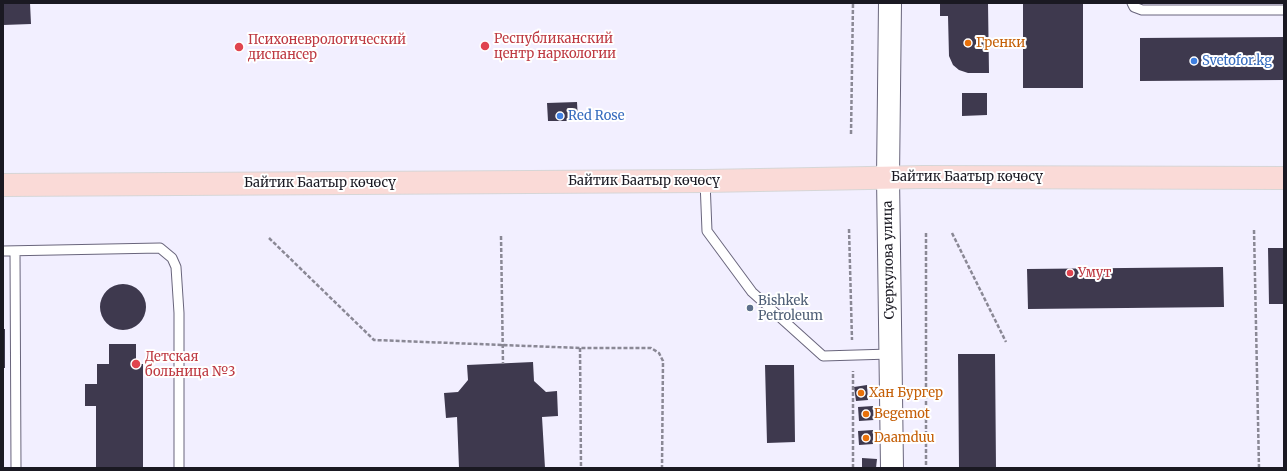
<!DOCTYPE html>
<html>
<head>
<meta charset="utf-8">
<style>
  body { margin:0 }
  #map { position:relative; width:1287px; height:471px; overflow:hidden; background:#f2efff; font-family:Merriweather,serif }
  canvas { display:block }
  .frame { position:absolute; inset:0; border:4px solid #1a1922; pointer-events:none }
</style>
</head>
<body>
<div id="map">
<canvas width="1287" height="471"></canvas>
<div class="frame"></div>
</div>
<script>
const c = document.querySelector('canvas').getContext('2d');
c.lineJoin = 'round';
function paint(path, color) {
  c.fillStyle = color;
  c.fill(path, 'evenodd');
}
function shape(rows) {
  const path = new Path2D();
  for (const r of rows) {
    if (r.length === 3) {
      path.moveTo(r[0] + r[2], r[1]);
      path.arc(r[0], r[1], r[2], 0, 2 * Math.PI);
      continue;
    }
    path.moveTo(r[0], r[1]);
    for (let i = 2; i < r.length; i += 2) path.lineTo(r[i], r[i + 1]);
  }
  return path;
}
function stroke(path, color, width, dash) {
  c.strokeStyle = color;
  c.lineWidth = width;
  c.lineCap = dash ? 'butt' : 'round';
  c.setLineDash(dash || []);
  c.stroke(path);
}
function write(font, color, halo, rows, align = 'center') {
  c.font = font + ' Merriweather,serif';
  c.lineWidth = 4;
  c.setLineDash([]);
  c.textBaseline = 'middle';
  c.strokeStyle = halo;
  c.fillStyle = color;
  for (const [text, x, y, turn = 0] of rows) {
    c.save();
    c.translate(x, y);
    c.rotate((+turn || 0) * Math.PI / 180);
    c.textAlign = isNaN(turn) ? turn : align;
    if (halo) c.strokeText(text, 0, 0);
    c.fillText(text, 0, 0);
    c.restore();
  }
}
paint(shape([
  [3,3,30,3,31,24,3,25],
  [940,3,988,3,989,73,968,73,959,70,953,65,949,56,948,16,940,16],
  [1023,3,1083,3,1083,88,1023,88],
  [1284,37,1284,80,1140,81,1140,38],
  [962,93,987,93,987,115,962,116],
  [577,102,578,121,548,121,547,103],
  [1268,248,1284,248,1284,304,1269,304],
  [1223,267,1224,307,1028,309,1027,269],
  [123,307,23],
  [3,329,5,329,5,368,3,368],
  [109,344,136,344,136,364,143,364,143,468,96,468,96,406,85,406,85,384,97,384,97,364,109,364],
  [958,354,995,354,996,468,959,468],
  [533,362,534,381,546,392,557,391,558,416,542,417,545,468,459,468,457,417,446,418,444,393,458,392,468,380,467,365],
  [765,365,794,365,795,442,767,443],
  [867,385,868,400,856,401,854,387],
  [873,406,874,420,859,421,858,407],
  [873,430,873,444,859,445,858,431],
  [862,458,877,459,876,468,862,468]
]), '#3e394e');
const lane = shape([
  [1132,3,1134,7,1142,10,1284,10],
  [705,181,707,231,752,292,823,356,890,354],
  [3,251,160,248,172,258,176,267,179,313,179,468],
  [15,251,16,468]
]);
const secondary = shape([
  [890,3,888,177,892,468]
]);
const primary = shape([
  [3,185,705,181,923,177,1284,178]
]);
stroke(lane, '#69657c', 11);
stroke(secondary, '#69657c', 24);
stroke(primary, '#d6d6d7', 24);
stroke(shape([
  [851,134,853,3],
  [849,229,852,340],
  [1254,230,1259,468],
  [926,233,926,468],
  [952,233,1006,342],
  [501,236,503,364],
  [269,238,374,340,580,348,651,348,659,353,663,361,662,468],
  [580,348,581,468],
  [853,468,853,371]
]), '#8a8895', 2.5, [4, 2]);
stroke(lane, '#fff', 9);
stroke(secondary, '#fff', 22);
stroke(primary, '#fadad7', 22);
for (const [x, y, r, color] of [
  [968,43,4,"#e8710a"],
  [485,46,5,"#e0444e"],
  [239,47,5,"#e0444e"],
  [1194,61,4,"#3f7fe0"],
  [560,116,4,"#3f7fe0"],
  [1070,273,4,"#e0444e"],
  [750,308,4,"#5c6f8a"],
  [136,364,5,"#e0444e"],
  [861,393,4,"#e8710a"],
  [866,414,4,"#e8710a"],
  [866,438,4,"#e8710a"]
]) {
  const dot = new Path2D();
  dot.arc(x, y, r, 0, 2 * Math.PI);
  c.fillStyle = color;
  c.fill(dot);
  stroke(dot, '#fff', 1.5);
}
write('13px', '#be3a42', '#fff', [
  ["Республиканский",494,39],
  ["центр наркологии",494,54],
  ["Психоневрологический",248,40],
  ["диспансер",248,55],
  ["Умут",1078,273],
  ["Детская",145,357],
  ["больница №3",145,372]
], 'left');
write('13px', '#c56008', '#fff', [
  ["Гренки",976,43],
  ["Хан Бургер",869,393],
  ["Begemot",874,414],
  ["Daamduu",874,438]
], 'left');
write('13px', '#366cbe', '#fff', [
  ["Svetofor.kg",1202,61],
  ["Red Rose",568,116]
], 'left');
write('13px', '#1a1922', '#fff', [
  ["Байтик Баатыр көчөсү",967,177],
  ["Байтик Баатыр көчөсү",644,181],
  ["Байтик Баатыр көчөсү",320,183],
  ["Суеркулова улица",889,260,-91]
]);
write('13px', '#4e5e75', '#fff', [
  ["Bishkek",758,301],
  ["Petroleum",758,316]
], 'left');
</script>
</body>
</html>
